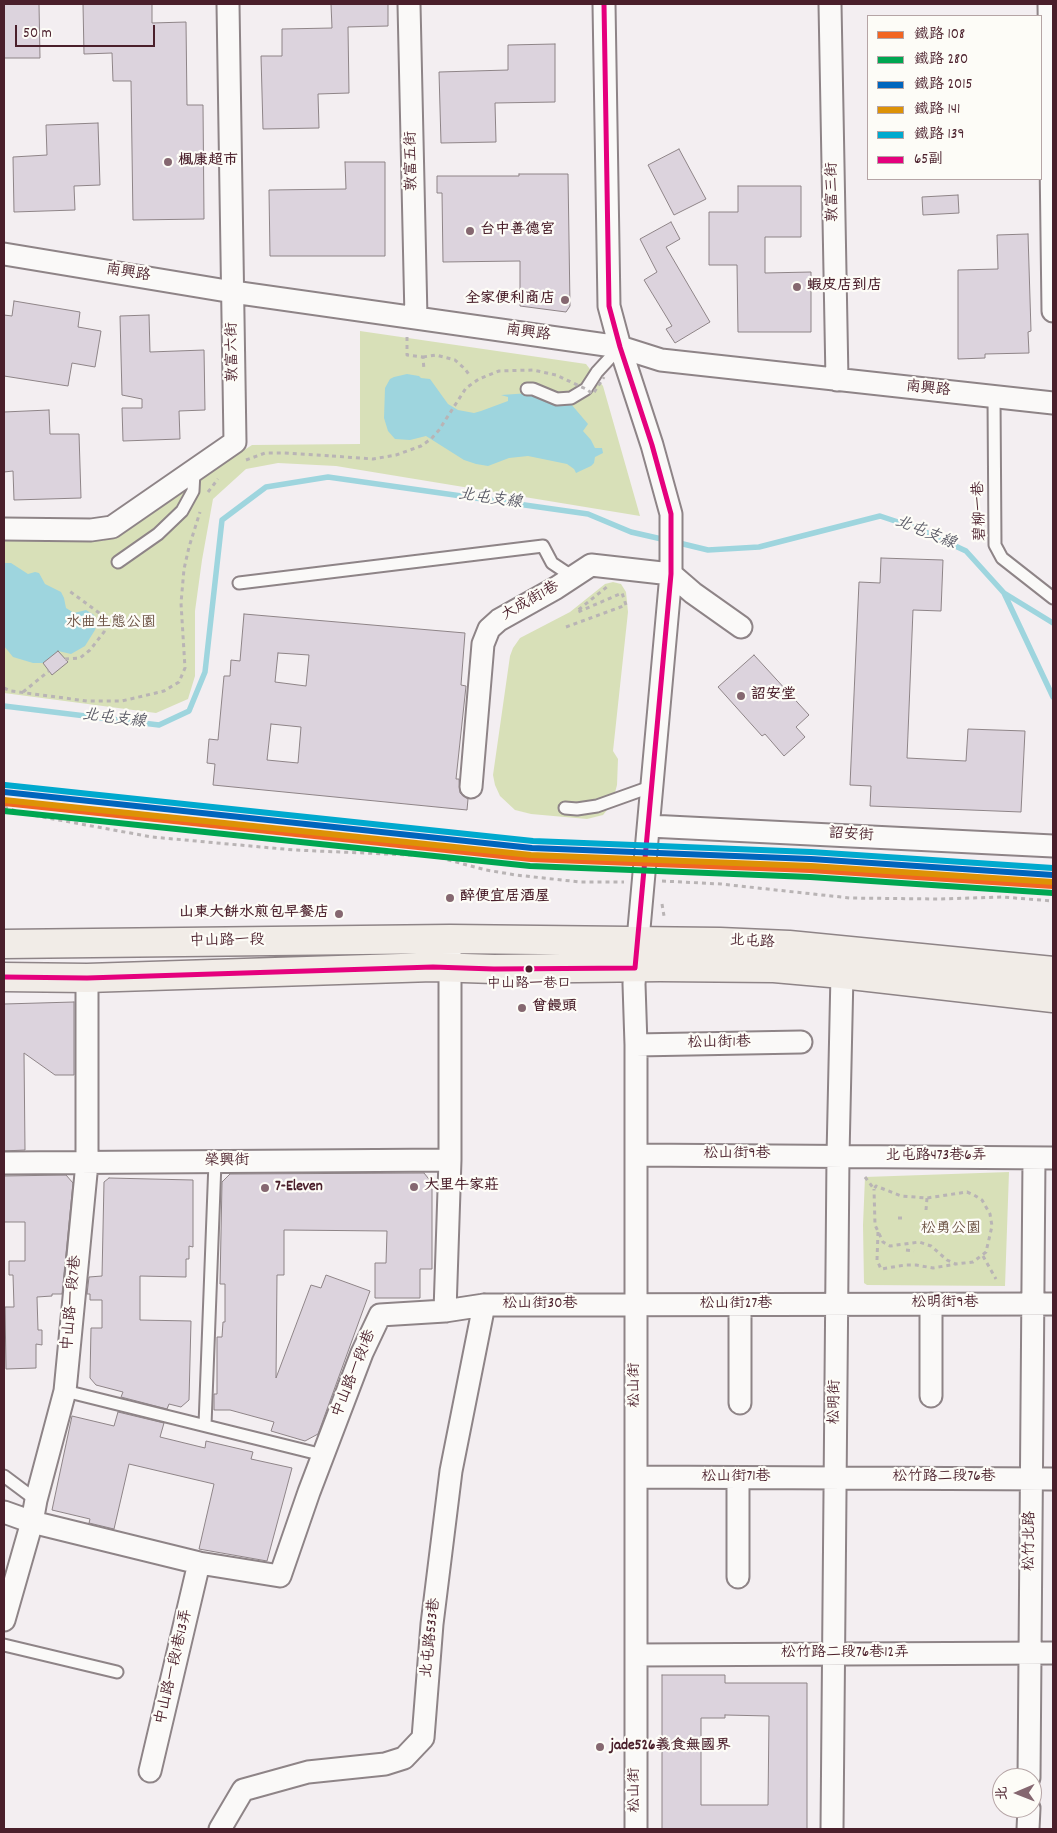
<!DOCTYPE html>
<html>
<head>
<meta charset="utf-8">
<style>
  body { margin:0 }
  #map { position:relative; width:1057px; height:1833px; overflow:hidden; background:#f3eef1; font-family:Dekko,"LXGW WenKai TC",sans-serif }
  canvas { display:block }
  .frame { position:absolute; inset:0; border:5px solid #4a1f2b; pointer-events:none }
  .legend { position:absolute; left:867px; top:15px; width:175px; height:165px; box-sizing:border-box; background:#fdfcf7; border:1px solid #b5a4a5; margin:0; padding:6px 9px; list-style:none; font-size:15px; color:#4a1f2b }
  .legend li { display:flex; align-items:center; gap:10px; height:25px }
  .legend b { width:25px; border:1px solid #b5a4a5 }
  .north { position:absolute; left:992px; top:1768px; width:50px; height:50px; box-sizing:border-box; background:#fdfcf7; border:1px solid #b5a4a5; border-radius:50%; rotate:269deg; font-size:14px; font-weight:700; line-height:20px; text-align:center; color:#4a1f2b }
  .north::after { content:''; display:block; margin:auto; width:18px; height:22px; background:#856770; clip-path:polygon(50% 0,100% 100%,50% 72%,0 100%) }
  .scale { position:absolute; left:15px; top:25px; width:140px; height:22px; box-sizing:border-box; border:2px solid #4a1f2b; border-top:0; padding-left:6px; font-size:15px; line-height:18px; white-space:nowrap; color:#4a1f2b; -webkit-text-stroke:4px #fdfcf7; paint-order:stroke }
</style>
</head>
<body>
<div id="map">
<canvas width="1057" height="1833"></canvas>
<div class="frame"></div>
<ul class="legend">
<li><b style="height:6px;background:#f26522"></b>鐵路 108</li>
<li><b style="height:6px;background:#00a651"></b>鐵路 280</li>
<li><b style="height:6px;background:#0065bd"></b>鐵路 2015</li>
<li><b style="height:6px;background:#dd9206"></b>鐵路 141</li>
<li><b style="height:6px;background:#00a9ce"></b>鐵路 139</li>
<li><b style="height:6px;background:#e5007d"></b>65副</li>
</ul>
<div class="north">北</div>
<div class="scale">50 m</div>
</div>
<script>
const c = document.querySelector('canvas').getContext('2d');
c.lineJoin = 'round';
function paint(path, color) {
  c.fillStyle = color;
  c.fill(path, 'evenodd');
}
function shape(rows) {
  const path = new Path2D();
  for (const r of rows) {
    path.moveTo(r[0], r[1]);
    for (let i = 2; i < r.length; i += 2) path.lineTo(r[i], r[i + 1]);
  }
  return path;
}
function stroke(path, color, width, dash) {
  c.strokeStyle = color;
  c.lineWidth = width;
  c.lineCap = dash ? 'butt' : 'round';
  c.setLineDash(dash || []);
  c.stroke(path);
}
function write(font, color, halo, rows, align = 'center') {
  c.font = font + ' Dekko,"LXGW WenKai TC",sans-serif';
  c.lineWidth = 4.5;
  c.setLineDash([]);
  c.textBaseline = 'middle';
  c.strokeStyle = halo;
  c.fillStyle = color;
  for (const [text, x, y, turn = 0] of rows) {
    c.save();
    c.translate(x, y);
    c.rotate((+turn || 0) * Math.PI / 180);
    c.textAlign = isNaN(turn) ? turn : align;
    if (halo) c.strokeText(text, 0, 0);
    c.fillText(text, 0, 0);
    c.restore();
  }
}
paint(shape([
  [360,331,586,364,603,386,640,516,336,466,278,463,246,469,213,499,202,560,195,611,195,676,188,699,156,713,4,693,4,538,103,541,252,445,360,444],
  [613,582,621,584,626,592,628,612,613,751,618,759,617,785,612,804,603,815,587,819,531,814,515,810,500,796,495,785,493,775,510,656,513,648,520,638,570,612,605,584],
  [1009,1172,1005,1286,867,1285,864,1283,863,1225,865,1177]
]), '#d8e0b8');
paint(shape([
  [407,374,419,376,421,378,430,379,448,404,458,410,474,413,481,411,508,401,508,397,501,395,530,393,559,404,571,404,588,424,583,431,591,440,595,448,602,448,603,453,595,457,594,463,591,466,576,473,574,469,567,464,528,456,509,458,488,466,476,464,464,460,426,436,410,440,395,439,388,431,384,418,385,388,390,379,394,377],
  [4,563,11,563,28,574,35,572,39,573,45,584,61,592,64,598,66,608,74,613,86,610,94,615,97,623,95,630,85,646,71,654,58,651,43,663,33,663,13,657,4,646]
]), '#9ed5de');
stroke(shape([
  [675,542,708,550,759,547,880,516,919,529,966,551,1004,593,1053,697],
  [1004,593,1053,623],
  [4,706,159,725,189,711,205,672,222,520,266,487,328,477,588,514,631,532,666,540]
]), '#9ed5de', 5.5);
const building = shape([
  [4,4,39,4,40,58,4,58,4,4],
  [83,4,152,4,152,23,186,22,187,105,203,105,204,219,133,220,131,81,113,81,112,53,84,54,83,4],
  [331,4,388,4,388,26,348,27,349,93,318,94,319,128,263,129,261,56,282,56,282,29,332,28,331,4],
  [555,44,555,102,495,103,496,142,441,143,439,72,508,70,508,45,555,44],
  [98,123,100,185,74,186,75,210,14,212,13,157,47,155,46,125,98,123],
  [679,149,706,199,674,215,648,165,679,149],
  [345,162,385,162,385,256,270,256,269,190,346,189,345,162],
  [519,174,568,174,570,306,566,312,520,306,520,261,443,262,442,193,437,193,437,176,519,176,519,174],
  [738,186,801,186,801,237,765,237,765,273,811,272,811,332,738,332,737,265,709,265,709,212,738,212,738,186],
  [958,195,959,213,923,215,922,197,958,195],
  [671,222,680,239,666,247,710,322,675,343,666,329,672,326,644,280,657,272,640,239,671,222],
  [1028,234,1031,331,1028,332,1029,353,985,354,985,358,958,359,958,270,998,269,997,235,1028,234],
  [14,301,80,312,78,327,101,331,95,367,72,363,68,386,4,376,4,315,12,316,14,301],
  [149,315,150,352,204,350,205,410,179,411,180,439,123,441,122,408,142,408,142,399,122,395,120,316,149,315],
  [49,410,50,434,79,434,81,498,14,500,13,471,4,472,4,412,49,410],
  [881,558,943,560,941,611,913,610,907,758,966,761,968,729,1025,731,1021,812,870,806,871,786,850,785,859,582,880,583,881,558],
  [244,614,465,633,461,685,466,686,456,779,459,779,460,793,468,799,467,810,213,785,215,764,207,763,209,739,218,740,224,676,230,676,231,660,240,661,244,614],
  [278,653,309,655,306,686,275,682,278,653],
  [271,724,301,727,298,763,267,760,271,724],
  [58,651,68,662,52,675,43,663,58,651],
  [754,655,809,715,796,727,805,737,784,756,765,734,762,736,718,687,754,655],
  [74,1002,74,1075,55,1075,24,1053,25,1150,4,1151,4,1004,74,1002],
  [424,1173,432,1183,432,1269,420,1269,420,1298,375,1298,375,1263,386,1263,387,1231,284,1230,284,1275,277,1275,276,1378,311,1285,321,1288,326,1275,370,1291,318,1434,305,1441,271,1431,274,1422,230,1410,214,1410,214,1394,217,1394,217,1337,222,1337,223,1322,225,1322,225,1284,220,1284,222,1182,230,1174,424,1173],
  [4,1176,66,1175,73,1183,62,1294,52,1294,52,1296,37,1297,38,1330,42,1330,42,1345,36,1344,36,1368,6,1369,5,1307,14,1307,13,1275,9,1275,9,1261,25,1261,25,1222,4,1222,4,1176],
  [109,1178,193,1180,193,1247,189,1246,189,1259,186,1259,186,1277,140,1276,140,1320,191,1321,189,1400,181,1407,169,1404,167,1409,121,1397,123,1392,96,1385,90,1378,91,1328,102,1328,102,1300,90,1300,90,1294,87,1294,89,1277,102,1276,104,1182,109,1178],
  [118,1412,164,1423,160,1437,205,1448,206,1441,253,1452,251,1459,292,1468,267,1561,199,1549,214,1484,129,1464,114,1529,89,1523,90,1519,52,1510,72,1416,114,1426,118,1412],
  [662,1675,725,1675,725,1683,807,1683,807,1829,662,1829,662,1675],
  [725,1715,769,1716,768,1805,701,1805,701,1718,725,1718,725,1715]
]);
paint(building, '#dcd3dd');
stroke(building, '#8e8487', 1);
const lane = shape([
  [527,389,533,389,557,399,571,398,586,389,597,372,620,347],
  [994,397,995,545,1002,558,1053,598],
  [118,562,158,534,182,511,193,491,194,472],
  [239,583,543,546,552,563,573,577],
  [565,808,577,809,597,806,653,786],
  [65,1391,323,1455],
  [205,1425,215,1162],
  [4,1476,36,1500],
  [4,1645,117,1672]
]);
const street = shape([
  [409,4,416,318],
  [604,4,609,306,620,347,652,445,671,514,671,574,634,984,636,1045,636,1829],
  [830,4,837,380],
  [1049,4,1053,311],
  [4,254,233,292,620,347,661,360,1053,403],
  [4,529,91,530,112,527,235,442,228,4],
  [671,574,693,593,741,627],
  [471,787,483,644,489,629,499,620,556,588,591,565,671,574],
  [649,826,1053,846],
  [636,1045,801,1042],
  [636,1155,1053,1158],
  [4,1163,450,1160],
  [740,1305,740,1403],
  [445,1311,450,1160,450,952],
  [931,1396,931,1304],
  [636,1477,1053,1479],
  [738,1478,738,1577],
  [4,1512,32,1522,199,1563,280,1576,309,1492,362,1353,380,1315,445,1311,484,1305,1053,1304],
  [4,1620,32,1522,36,1500,65,1391,87,1163,87,978],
  [636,1655,1053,1653],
  [150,1771,199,1563],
  [1029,1778,1034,1158],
  [220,1829,243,1790,308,1772,385,1764,404,1758,423,1738,432,1624,451,1471,484,1305],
  [832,1829,838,1156,842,974],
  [1028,1829,1029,1808]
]);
const primary = shape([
  [4,944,450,939,720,942,789,945,1053,971],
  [4,977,87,978,433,967,494,969,660,967,774,968,842,974,1053,998]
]);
stroke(lane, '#8e8487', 15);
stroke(street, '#8e8487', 25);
stroke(primary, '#8e8487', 31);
stroke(shape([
  [407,337,407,355,423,357,424,370],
  [423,357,436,355,455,360,465,369,470,376],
  [246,460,265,453,283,453,332,456],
  [208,492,218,479],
  [566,627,626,605,622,593,578,612,577,611,608,586],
  [65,659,80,658,90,650,104,632,106,625,102,615,68,590],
  [4,688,11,691,87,701,122,701,164,691,179,682,185,668,181,603,184,569,189,547,200,512],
  [23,692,49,671],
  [4,807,26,814,152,837,294,850,433,856,486,870,516,875,580,882,624,882],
  [662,881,721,884,850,898,938,899,1002,897,1053,901],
  [662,904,664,916],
  [865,1177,874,1189,876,1186,901,1196,927,1198,967,1192,974,1195,982,1200,990,1214,992,1226,986,1252,973,1262,956,1264,947,1260,931,1246,919,1242,890,1246,883,1242,875,1225,874,1189],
  [926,1210,927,1198],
  [898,1218,902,1218],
  [878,1232,877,1260,881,1269,905,1265,916,1265,933,1268,956,1264],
  [906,1250,914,1251],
  [983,1256,996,1279]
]), '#b9b4b5', 3, [4, 4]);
stroke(lane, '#faf9f8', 11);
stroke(street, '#faf9f8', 21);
stroke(primary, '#f1ece7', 28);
stroke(shape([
  [332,456,373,459,396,455,421,446,431,439,439,430,466,388,479,379,499,371,533,370,556,375,586,389,593,394,604,377]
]), '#b9b4b5', 3, [4, 4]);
stroke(shape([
  [4,977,87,978,433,967,494,969,635,968,671,574,671,514,652,445,620,347,609,306,604,4]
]), '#e5007d', 5);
stroke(shape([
  [4,803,531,859,810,870,1053,886]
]), '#f26522', 6);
stroke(shape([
  [4,811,530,866,810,877,1053,893]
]), '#00a651', 6);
stroke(shape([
  [4,792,532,848,811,859,1053,875]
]), '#0065bd', 6);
stroke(shape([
  [4,800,531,855,811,866,1053,882]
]), '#dd9206', 6);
stroke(shape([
  [5,785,533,841,811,852,1053,868]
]), '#00a9ce', 6);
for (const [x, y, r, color] of [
  [168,162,5,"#856770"],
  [470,231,5,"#856770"],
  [797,287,5,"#856770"],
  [565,300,5,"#856770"],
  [741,696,5,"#856770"],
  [450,898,5,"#856770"],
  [339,914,5,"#856770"],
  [529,969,4.5,"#4a1f2b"],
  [522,1008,5,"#856770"],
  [414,1187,5,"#856770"],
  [265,1188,5,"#856770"],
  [600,1747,5,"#856770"]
]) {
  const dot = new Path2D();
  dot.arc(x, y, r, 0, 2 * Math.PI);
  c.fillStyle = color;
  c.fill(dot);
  stroke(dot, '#fdfcf7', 2);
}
write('14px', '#4a1f2b', '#fdfcf7', [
  ["中山路一巷口",529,985]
]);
write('15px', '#4a1f2b', '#fdfcf7', [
  ["敦富五街",413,161,-91],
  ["敦富三街",834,192,-91],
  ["南興路",128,274,9],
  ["南興路",528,334,8],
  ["敦富六街",234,352,-91],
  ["南興路",928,390,6],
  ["碧柳一巷",981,511,-92],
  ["大成街1巷",531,602,-30],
  ["詔安街",851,836,3],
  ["中山路一段",227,942,-1],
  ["北屯路",752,943,3],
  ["松山街1巷",719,1044,-1],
  ["松山街9巷",737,1155],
  ["北屯路473巷6弄",936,1157],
  ["榮興街",227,1162,-1],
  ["中山路一段7巷",73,1303,-85],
  ["松明街9巷",945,1304],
  ["松山街30巷",540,1305],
  ["松山街27巷",736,1305],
  ["中山路一段1巷",355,1374,-68],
  ["松山街",636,1385,-90],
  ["松明街",836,1402,-89],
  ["松山街71巷",736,1478],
  ["松竹路二段76巷",944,1478],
  ["松竹北路",1031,1541,-89],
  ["北屯路533巷",432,1638,-84],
  ["松竹路二段76巷12弄",845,1654],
  ["中山路一段1巷13弄",175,1667,-77],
  ["松山街",636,1790,-90]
]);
write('bold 15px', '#4a1f2b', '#fdfcf7', [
  ["楓康超市",178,162],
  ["台中善德宮",480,231],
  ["蝦皮店到店",807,287],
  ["全家便利商店",555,300,"right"],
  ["詔安堂",751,696],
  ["醉便宜居酒屋",460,898],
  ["山東大餅水煎包早餐店",329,914,"right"],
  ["曾饅頭",532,1008],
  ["大里牛家莊",424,1187],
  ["7-Eleven",275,1188],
  ["jade526義食無國界",610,1747]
], 'left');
write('15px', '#6e5547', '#fdfcf7', [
  ["水曲生態公園",111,624],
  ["松勇公園",951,1230]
]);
write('italic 16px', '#5b5b67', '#fdfcf7', [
  ["北屯支線",490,500,8],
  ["北屯支線",925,534,22],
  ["北屯支線",114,720,7]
]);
</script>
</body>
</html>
